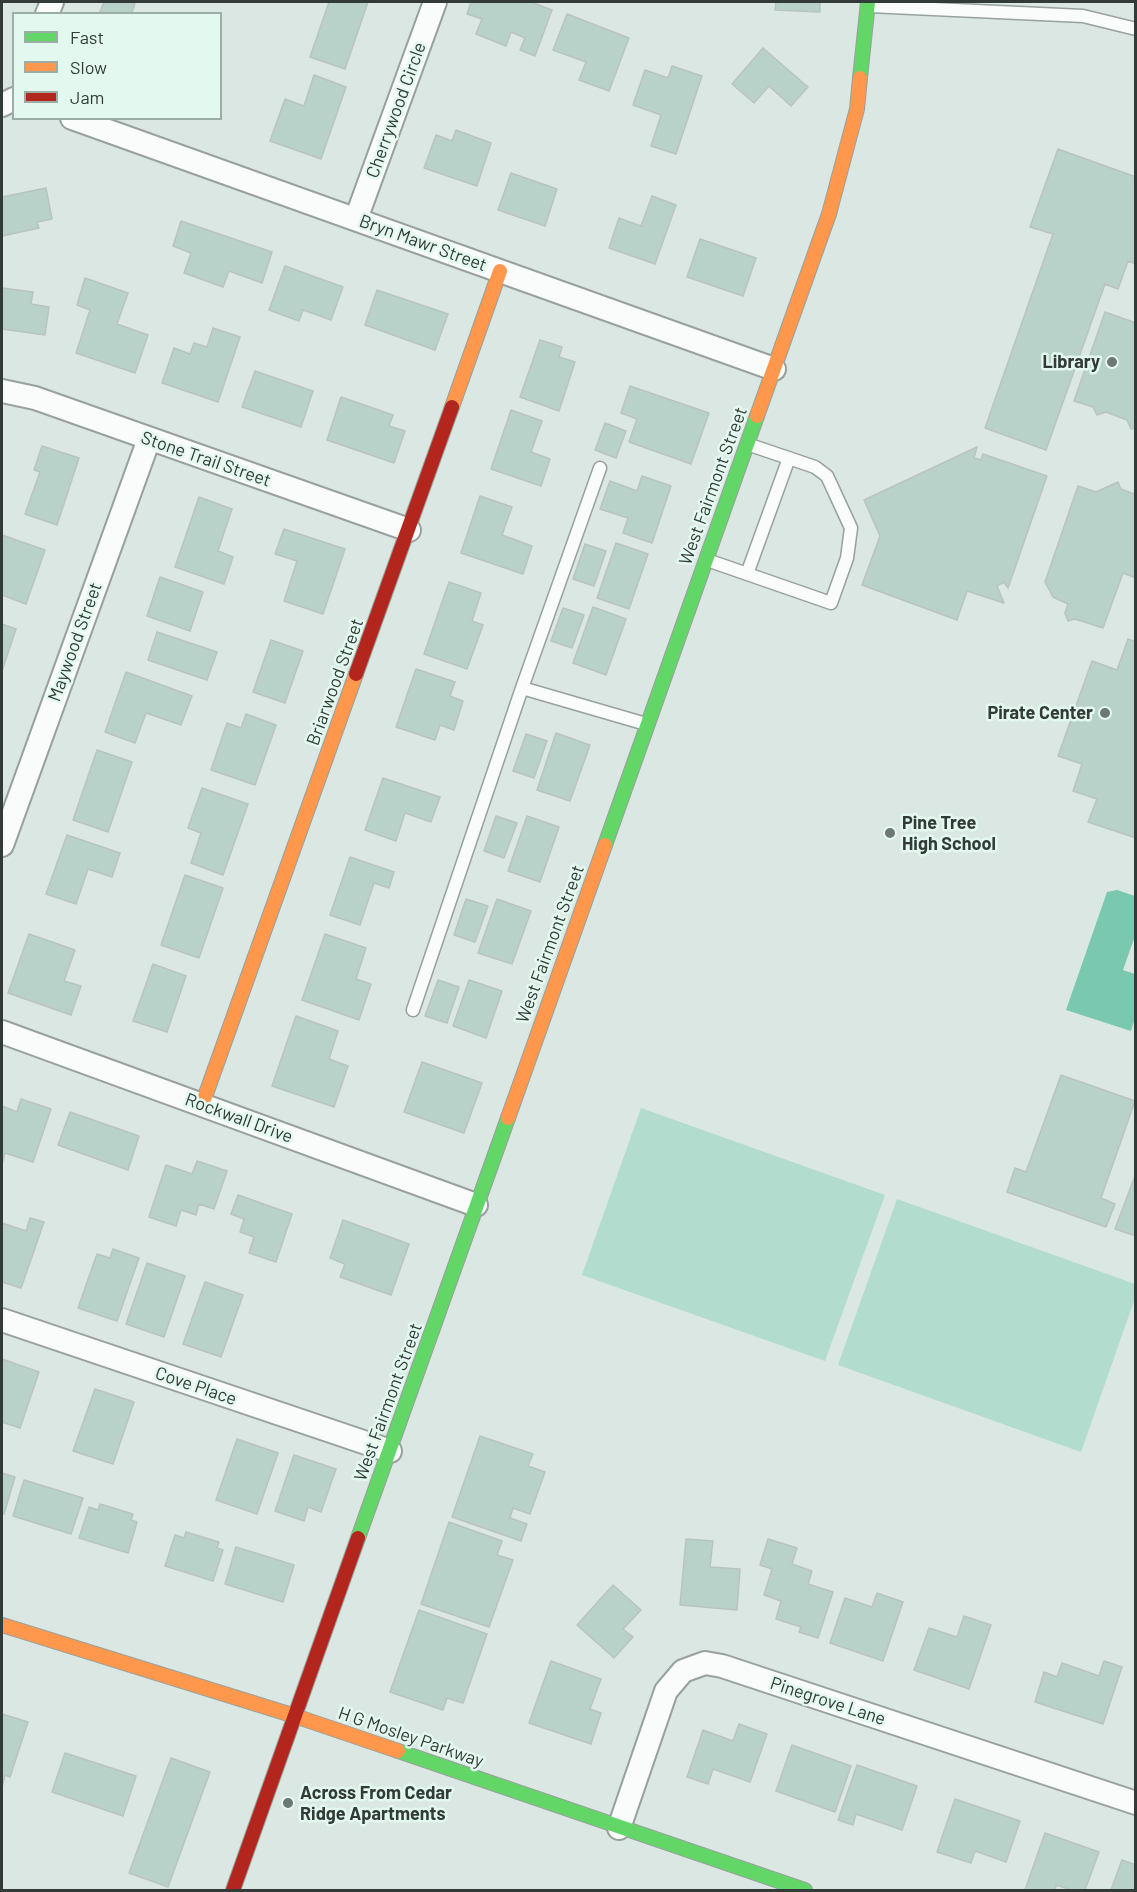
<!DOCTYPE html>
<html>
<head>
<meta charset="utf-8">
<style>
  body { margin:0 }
  #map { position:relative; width:1137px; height:1892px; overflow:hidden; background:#dbe7e2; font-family:Barlow,sans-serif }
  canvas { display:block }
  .frame { position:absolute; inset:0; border:3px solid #323b37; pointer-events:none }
  .legend { position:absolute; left:12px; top:12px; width:210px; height:108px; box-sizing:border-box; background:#e3f9f0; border:2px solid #9cada6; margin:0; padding:8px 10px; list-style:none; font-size:18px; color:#323b37 }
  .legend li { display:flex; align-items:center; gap:12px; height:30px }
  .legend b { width:30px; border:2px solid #9cada6 }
</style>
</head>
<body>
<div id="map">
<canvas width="1137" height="1892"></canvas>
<div class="frame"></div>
<ul class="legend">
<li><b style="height:8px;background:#63d668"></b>Fast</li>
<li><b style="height:8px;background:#ff974d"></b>Slow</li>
<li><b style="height:8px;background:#b3261e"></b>Jam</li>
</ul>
</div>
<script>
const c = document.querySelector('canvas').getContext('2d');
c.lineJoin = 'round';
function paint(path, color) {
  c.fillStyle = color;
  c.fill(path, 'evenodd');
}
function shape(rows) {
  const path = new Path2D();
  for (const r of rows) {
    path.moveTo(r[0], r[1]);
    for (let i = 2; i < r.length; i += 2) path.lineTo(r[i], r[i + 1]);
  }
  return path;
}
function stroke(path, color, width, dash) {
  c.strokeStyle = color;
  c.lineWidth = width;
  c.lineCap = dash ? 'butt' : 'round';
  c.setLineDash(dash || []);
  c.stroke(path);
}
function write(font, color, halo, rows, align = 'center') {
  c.font = font + ' Barlow,sans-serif';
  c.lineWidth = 5;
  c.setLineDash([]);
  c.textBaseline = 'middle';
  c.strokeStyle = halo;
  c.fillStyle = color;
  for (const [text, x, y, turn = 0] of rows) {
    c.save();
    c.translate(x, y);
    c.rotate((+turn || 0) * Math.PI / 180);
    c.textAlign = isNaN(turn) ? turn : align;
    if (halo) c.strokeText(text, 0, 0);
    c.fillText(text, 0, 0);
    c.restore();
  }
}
paint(shape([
  [641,1108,885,1195,825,1361,582,1275],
  [897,1199,1135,1284,1135,1298,1081,1452,838,1365]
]), '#b2dccd');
paint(shape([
  [1117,890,1135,896,1135,936,1123,970,1135,974,1135,1018,1131,1031,1066,1010,1107,892]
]), '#7bc8b0');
const building = shape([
  [104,2,128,2,135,4,131,14,99,14,104,2],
  [329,2,368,2,345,69,310,57,329,2],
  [471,2,531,2,552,10,535,56,520,50,525,38,511,32,506,46,476,34,482,19,467,14,471,2],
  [776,2,820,2,820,12,775,10,776,2],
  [567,14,629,38,609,91,579,80,586,62,553,50,567,14],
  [763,48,808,87,791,106,769,86,754,103,732,84,763,48],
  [672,66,702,76,676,154,651,146,661,115,633,105,645,70,668,78,672,66],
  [314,75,346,87,321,159,270,141,285,99,304,106,314,75],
  [456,130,491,143,477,186,424,168,436,135,452,141,456,130],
  [1058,149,1136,177,1136,264,1128,261,1118,289,1105,284,1046,450,985,428,1053,234,1030,227,1058,149],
  [511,173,557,189,545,226,498,210,511,173],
  [46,188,52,219,37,222,39,228,2,236,2,197,46,188],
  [652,196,676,205,655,264,609,248,619,218,641,226,652,196],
  [181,221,272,252,262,283,229,271,223,287,184,273,191,253,173,246,181,221],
  [700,239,756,258,743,296,687,277,700,239],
  [285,266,343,287,331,320,303,310,299,321,269,310,285,266],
  [85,278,128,293,117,324,148,335,135,373,76,353,90,310,77,305,85,278],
  [2,288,33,292,31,304,49,307,45,335,2,329,2,288],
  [377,290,448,314,435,350,365,325,377,290],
  [1105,312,1136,323,1136,428,1131,429,1127,420,1106,412,1097,415,1093,407,1074,401,1105,312],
  [213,328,240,337,218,402,162,383,174,348,190,354,194,343,207,347,213,328],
  [540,340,562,347,559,357,575,362,559,411,520,397,540,340],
  [255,371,313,391,301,427,242,407,255,371],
  [630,386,709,413,691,464,629,442,637,419,621,413,630,386],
  [341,397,393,415,389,426,405,431,394,463,327,440,341,397],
  [511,410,542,421,531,452,550,459,541,486,491,469,511,410],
  [605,423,626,431,616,458,595,450,605,423],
  [42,446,79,458,57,525,25,514,40,472,34,470,42,446],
  [977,447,974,458,981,460,983,454,1047,476,1008,588,1004,582,997,586,1004,603,967,591,957,620,862,585,880,536,864,500,977,447],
  [642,476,671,486,652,543,623,533,628,518,600,509,610,481,637,491,642,476],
  [1118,482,1121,489,1134,494,1136,490,1136,578,1123,573,1103,628,1075,619,1068,621,1065,613,1068,604,1053,597,1045,582,1078,486,1096,492,1118,482],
  [480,496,512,507,502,535,532,546,523,574,461,553,480,496],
  [199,497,232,509,218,551,233,557,224,584,175,567,199,497],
  [284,529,345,549,323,614,284,601,297,561,275,554,284,529],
  [2,535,45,550,26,604,2,595,2,535],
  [616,543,648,554,629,609,597,598,616,543],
  [585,544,606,551,594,586,573,579,585,544],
  [160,577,203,592,190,631,147,616,160,577],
  [449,582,481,593,472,621,483,625,467,669,424,654,449,582],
  [593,607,626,619,606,675,573,663,593,607],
  [563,608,584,615,572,648,551,641,563,608],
  [2,624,16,629,2,671,2,624],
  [157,632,217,652,207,680,148,660,157,632],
  [1128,639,1136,642,1136,838,1088,822,1097,799,1073,791,1082,764,1058,756,1092,661,1117,670,1128,639],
  [271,640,303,651,285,703,253,692,271,640],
  [416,669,455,682,450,696,463,701,454,730,440,725,435,740,396,727,416,669],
  [126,672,192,696,181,725,146,713,135,743,105,732,126,672],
  [246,714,276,725,255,785,211,770,227,723,241,728,246,714],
  [556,733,590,745,570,801,537,790,556,733],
  [526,734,547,741,534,778,513,771,526,734],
  [97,750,132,762,108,832,73,820,97,750],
  [383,778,440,797,431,822,405,813,396,841,365,830,383,778],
  [202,788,248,804,223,875,191,863,201,833,188,828,202,788],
  [496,816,517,823,504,858,484,851,496,816],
  [527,816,559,827,540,882,508,871,527,816],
  [67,835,120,853,112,877,88,869,76,904,46,894,67,835],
  [350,857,394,872,389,888,374,883,360,925,330,915,350,857],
  [185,875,223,888,199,958,161,945,185,875],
  [466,899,488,906,475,942,454,935,466,899],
  [497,899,531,911,512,964,478,953,497,899],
  [29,934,75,950,64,981,81,986,71,1015,8,993,29,934],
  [325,934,366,948,356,979,371,984,359,1020,302,1000,325,934],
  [153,964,186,976,167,1032,133,1021,153,964],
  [438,980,459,987,447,1023,425,1016,438,980],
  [469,980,502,991,486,1038,453,1026,469,980],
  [296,1016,338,1031,329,1059,348,1066,334,1107,272,1086,296,1016],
  [422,1062,482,1083,464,1133,404,1112,422,1062],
  [1061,1075,1135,1101,1101,1198,1115,1204,1106,1227,1007,1192,1015,1168,1026,1172,1061,1075],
  [21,1099,51,1109,33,1162,5,1153,2,1164,2,1106,17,1112,21,1099],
  [70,1112,139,1136,128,1170,58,1145,70,1112],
  [197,1161,227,1171,214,1209,199,1204,196,1215,181,1210,176,1226,149,1217,166,1165,192,1174,197,1161],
  [1136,1173,1136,1236,1115,1229,1136,1173],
  [238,1195,292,1214,276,1262,249,1253,254,1237,240,1232,244,1219,231,1214,238,1195],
  [30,1218,44,1222,21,1288,2,1282,2,1223,26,1231,30,1218],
  [343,1220,409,1244,391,1295,340,1277,345,1264,330,1258,343,1220],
  [113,1249,139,1258,117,1321,78,1308,97,1254,110,1258,113,1249],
  [147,1263,185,1276,164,1337,126,1324,147,1263],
  [205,1282,243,1295,221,1357,183,1344,205,1282],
  [2,1359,39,1372,20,1428,2,1422,2,1359],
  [95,1389,134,1402,113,1464,73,1451,95,1389],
  [480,1436,533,1454,528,1466,545,1472,530,1514,513,1508,510,1518,527,1524,521,1541,452,1517,480,1436],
  [237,1439,278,1453,257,1514,216,1500,237,1439],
  [294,1455,336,1469,321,1512,308,1507,304,1521,275,1511,294,1455],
  [2,1473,15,1477,4,1514,2,1513,2,1473],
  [24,1480,83,1498,71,1534,13,1516,24,1480],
  [100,1504,133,1514,131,1520,137,1522,128,1553,79,1538,89,1507,98,1510,100,1504],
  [449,1522,502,1541,497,1555,513,1560,489,1627,421,1604,449,1522],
  [186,1532,219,1542,217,1548,223,1550,213,1581,165,1566,175,1535,184,1538,186,1532],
  [686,1539,713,1541,710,1567,740,1569,737,1610,680,1605,686,1539],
  [768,1539,797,1548,792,1564,812,1571,808,1584,833,1592,818,1638,799,1632,801,1627,776,1619,781,1601,764,1595,772,1569,760,1565,768,1539],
  [236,1547,294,1565,283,1602,225,1584,236,1547],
  [613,1585,641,1610,623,1629,633,1637,614,1658,577,1625,613,1585],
  [877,1593,903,1602,883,1661,830,1643,845,1598,872,1607,877,1593],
  [419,1610,487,1634,463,1703,447,1698,443,1710,390,1692,419,1610],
  [964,1616,991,1625,969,1689,914,1670,929,1628,957,1637,964,1616],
  [551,1661,601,1679,590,1709,601,1713,591,1744,529,1723,551,1661],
  [1104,1661,1122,1667,1103,1724,1035,1702,1044,1672,1057,1677,1062,1663,1099,1676,1104,1661],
  [2,1714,28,1722,10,1777,5,1775,2,1787,2,1714],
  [739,1724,767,1734,750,1782,713,1769,708,1784,687,1777,703,1730,733,1741,739,1724],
  [792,1745,851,1766,835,1812,776,1791,792,1745],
  [65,1753,136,1776,123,1816,52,1792,65,1753],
  [171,1758,210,1772,168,1887,129,1873,171,1758],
  [857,1765,917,1786,902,1830,856,1814,853,1825,838,1820,857,1765],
  [955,1799,1020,1821,1006,1862,975,1851,971,1863,937,1852,955,1799],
  [1045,1833,1099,1852,1085,1890,1071,1890,1056,1885,1055,1890,1025,1890,1045,1833],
  [1122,1860,1136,1865,1136,1890,1111,1890,1122,1860]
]);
paint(building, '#b8d2c9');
stroke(building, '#b9c3bf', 1.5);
const lane = shape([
  [869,6,1083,16,1136,29],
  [600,468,522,688,646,724],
  [707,560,831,603,847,558,851,528,827,476,815,467,747,444],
  [747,574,789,458],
  [413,1010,522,688]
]);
const street = shape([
  [47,14,52,2],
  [2,105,14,99],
  [72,118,774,369],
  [356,219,435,2],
  [2,391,35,398,409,530],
  [2,845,149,439],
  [2,1032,476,1205],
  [2,1320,390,1451],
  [619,1828,666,1691,683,1671,705,1663,722,1666,1136,1803]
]);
const fast = shape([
  [860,78,868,2],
  [605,845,757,416],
  [358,1538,508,1118],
  [398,1751,805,1890]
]);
const slow = shape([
  [452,407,500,271],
  [757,416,829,214,857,109,860,78],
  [202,1105,356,674],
  [508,1118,605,845],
  [2,1625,295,1716,398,1751]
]);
const jam = shape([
  [356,674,452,407],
  [233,1890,358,1538]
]);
stroke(lane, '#98a19d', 15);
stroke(street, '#98a19d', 26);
stroke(fast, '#98a19d', 16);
stroke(slow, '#98a19d', 16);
stroke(jam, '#98a19d', 16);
stroke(lane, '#fafbfb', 12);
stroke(street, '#fafbfb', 22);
stroke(fast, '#63d668', 14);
stroke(slow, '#ff974d', 14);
stroke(jam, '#b3261e', 14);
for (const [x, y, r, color] of [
  [1112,362,6,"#6d7773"],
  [1105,713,6,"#6d7773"],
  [890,833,6,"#6d7773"],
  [288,1803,6,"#6d7773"]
]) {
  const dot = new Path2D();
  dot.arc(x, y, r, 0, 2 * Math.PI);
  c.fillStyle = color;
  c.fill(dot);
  stroke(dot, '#e3f9f0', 2);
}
write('18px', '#323b37', '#e3f9f0', [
  ["Cherrywood Circle",396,110,-70],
  ["Bryn Mawr Street",423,243,20],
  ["Stone Trail Street",206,459,19],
  ["West Fairmont Street",713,486,-70],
  ["Maywood Street",75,642,-70],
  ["Briarwood Street",335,682,-70],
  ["West Fairmont Street",550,944,-70],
  ["Rockwall Drive",239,1118,20],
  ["Cove Place",196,1386,19],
  ["West Fairmont Street",388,1402,-70],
  ["Pinegrove Lane",828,1701,18],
  ["H G Mosley Parkway",411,1737,19]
]);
write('bold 18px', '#323b37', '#e3f9f0', [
  ["Library",1100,362],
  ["Pirate Center",1093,713],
  ["Pine Tree",902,823,"left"],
  ["High School",902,844,"left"],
  ["Across From Cedar",300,1793,"left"],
  ["Ridge Apartments",300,1814,"left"]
], 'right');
</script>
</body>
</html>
